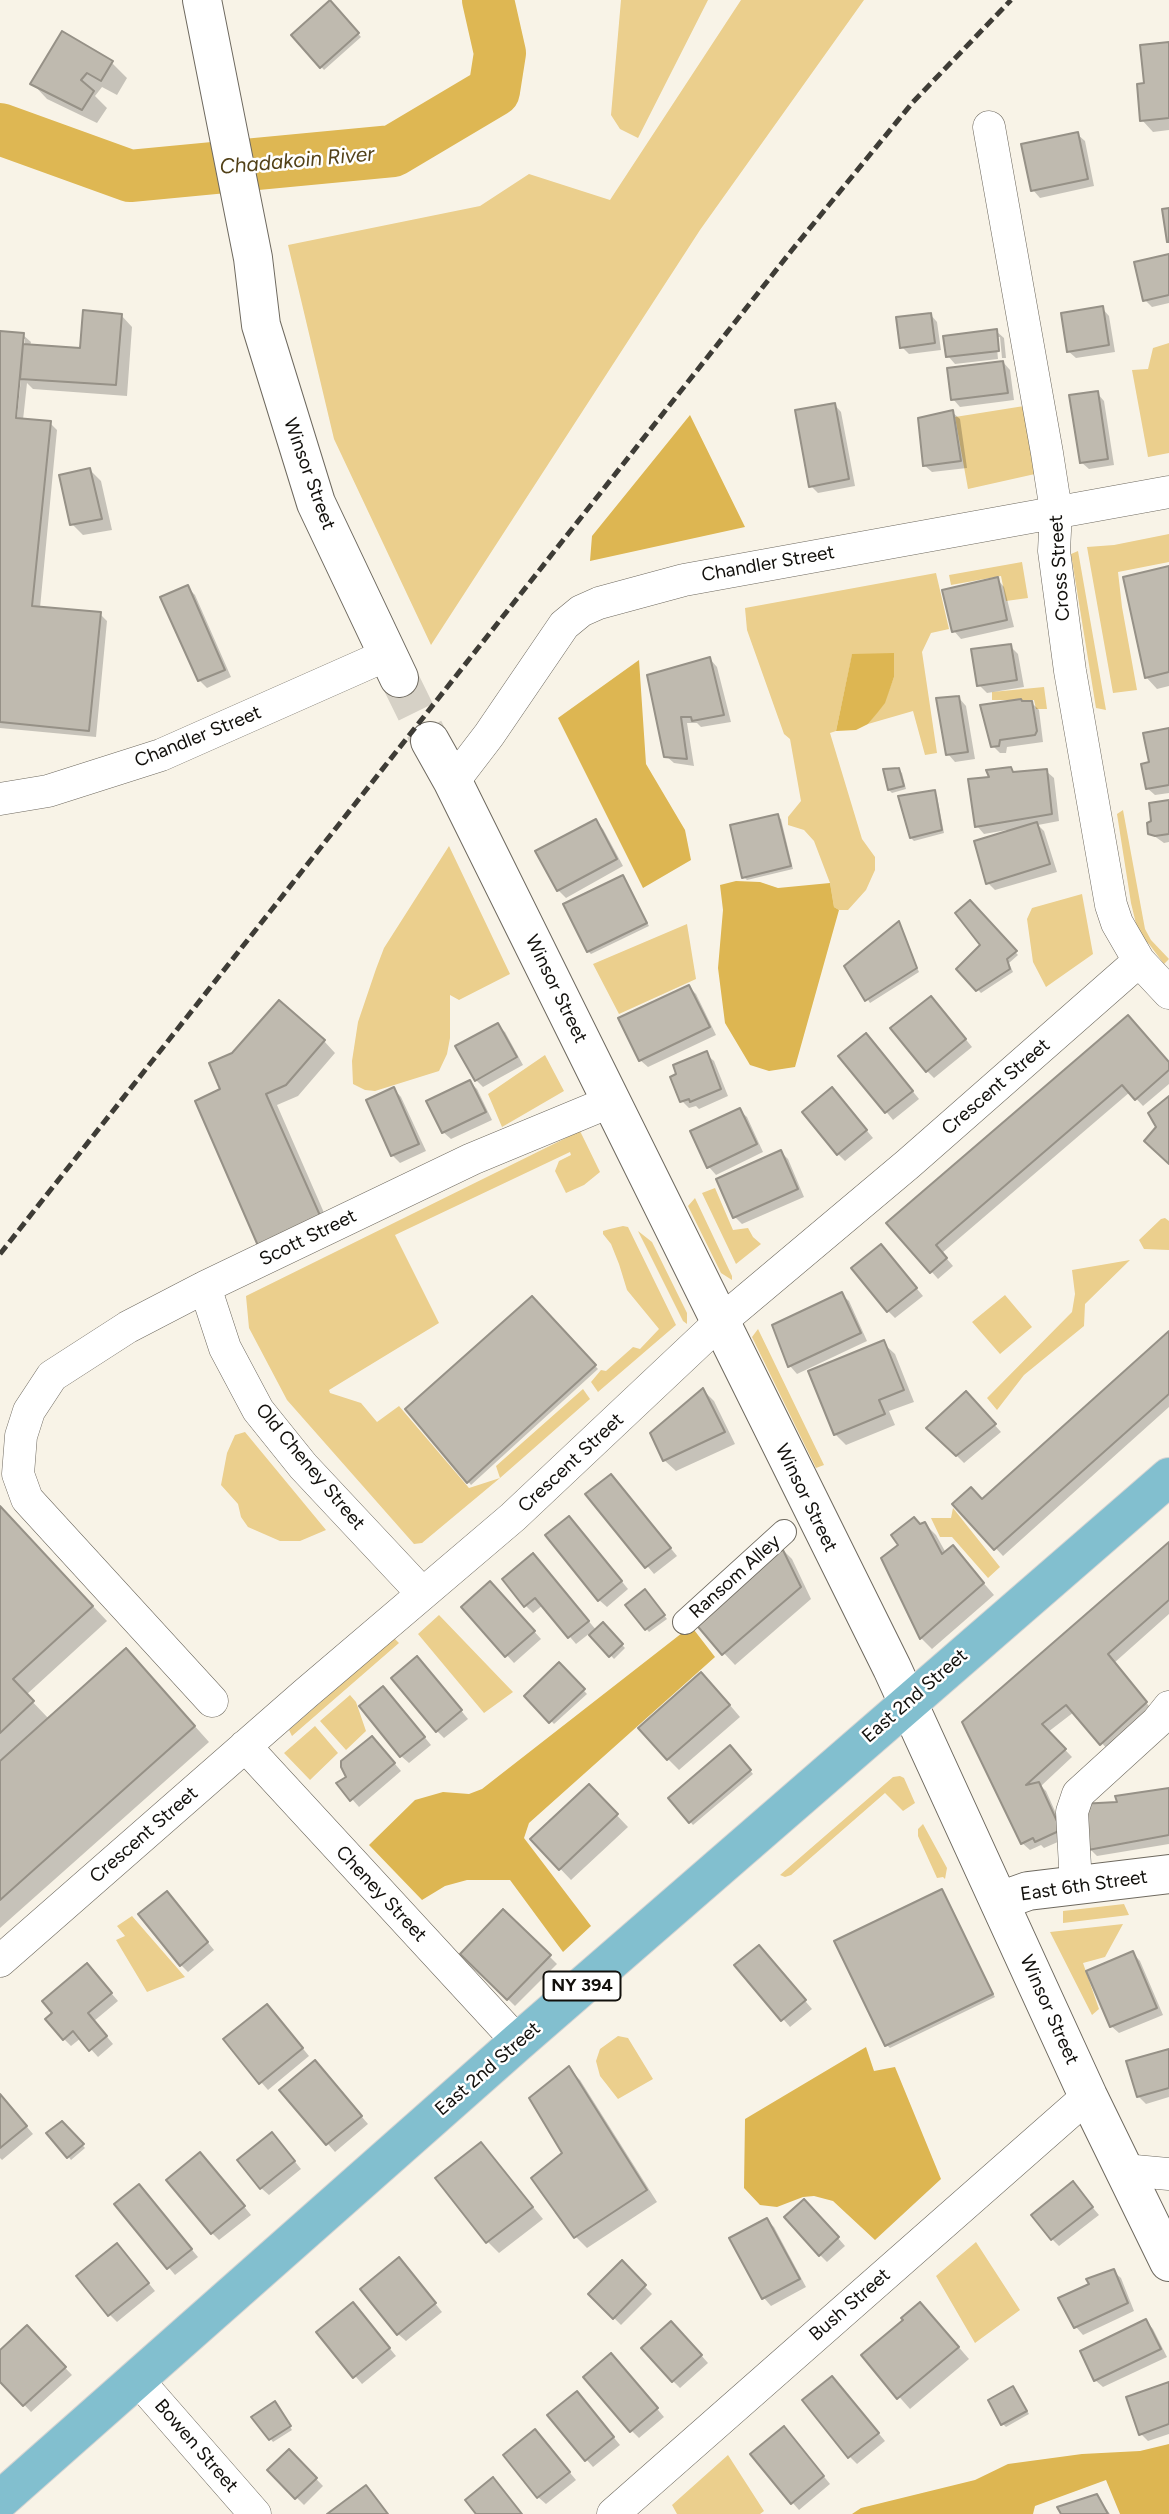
<!DOCTYPE html>
<html>
<head>
<meta charset="utf-8">
<style>
  body { margin:0 }
  canvas { display:block; background:#f8f3e7 }
</style>
</head>
<body>
<canvas width="1169" height="2514"></canvas>
<script>
const c = document.querySelector('canvas').getContext('2d');
c.lineJoin = 'round';
function paint(path, color) {
  c.fillStyle = color;
  c.fill(path, 'evenodd');
}
function shape(rows) {
  const path = new Path2D();
  for (const r of rows) {
    path.moveTo(r[0], r[1]);
    for (let i = 2; i < r.length; i += 2) path.lineTo(r[i], r[i + 1]);
  }
  return path;
}
function stroke(path, color, width, dash) {
  c.strokeStyle = color;
  c.lineWidth = width;
  c.lineCap = dash ? 'butt' : 'round';
  c.setLineDash(dash || []);
  c.stroke(path);
}
function write(font, color, halo, rows, align = 'center') {
  c.font = font + ' Figtree,sans-serif';
  c.lineWidth = 5;
  c.setLineDash([]);
  c.textBaseline = 'middle';
  c.strokeStyle = halo;
  c.fillStyle = color;
  for (const [text, x, y, turn = 0] of rows) {
    c.save();
    c.translate(x, y);
    c.rotate((+turn || 0) * Math.PI / 180);
    c.textAlign = isNaN(turn) ? turn : align;
    if (halo) c.strokeText(text, 0, 0);
    c.fillText(text, 0, 0);
    c.restore();
  }
}
paint(shape([
  [621,0,708,0,638,138,620,129,611,115],
  [741,0,864,0,700,230,431,645,334,439,288,245,480,206,529,174,610,200],
  [1169,343,1169,453,1148,457,1132,370,1148,369,1153,348],
  [1024,406,1035,474,968,489,955,417],
  [1169,534,1169,562,1118,572,1122,607,1137,690,1113,693,1087,547,1114,545],
  [1078,551,1106,710,1096,708,1071,554],
  [1022,562,1028,598,1006,601,1001,576,951,585,949,575],
  [936,573,949,629,931,633,922,652,937,753,925,755,913,711,868,724,884,703,894,677,893,666,852,655,836,731,830,733,862,839,875,857,875,870,866,890,848,910,839,910,834,907,830,883,814,841,804,830,788,825,788,817,801,801,790,739,784,734,747,630,745,608],
  [1044,687,1047,709,1036,709,1034,700,992,700,992,692],
  [1123,810,1145,929,1151,940,1169,959,1164,964,1149,944,1139,936,1131,903,1117,814],
  [449,846,510,974,459,1000,450,995,450,1038,447,1054,439,1071,375,1091,365,1090,353,1084,352,1061,358,1022,376,969,384,948],
  [1082,894,1093,954,1046,987,1033,962,1027,919,1032,908],
  [687,924,696,979,619,1014,593,964],
  [545,1055,564,1091,502,1127,488,1094],
  [580,1131,600,1172,584,1185,566,1193,555,1171,559,1161,571,1155,570,1152,395,1235,439,1323,329,1390,330,1393,361,1403,377,1422,399,1406,469,1488,500,1478,496,1466,583,1389,590,1399,500,1478,422,1543,414,1544,287,1400,249,1328,246,1296],
  [715,1188,733,1230,748,1228,753,1237,761,1244,736,1264,702,1193],
  [695,1198,732,1276,732,1280,721,1273,688,1206],
  [1165,1218,1169,1221,1169,1250,1144,1249,1139,1240,1161,1219],
  [623,1226,628,1227,676,1325,598,1392,591,1382,601,1370,606,1371,633,1347,640,1349,659,1329,627,1290,619,1264,611,1244,603,1234,603,1231,610,1229],
  [638,1231,652,1242,687,1313,687,1324,683,1321],
  [1130,1260,1085,1304,1084,1326,1024,1375,997,1410,987,1398,1072,1312,1075,1294,1072,1270],
  [1005,1295,1032,1327,1000,1354,972,1322],
  [758,1329,824,1465,816,1468,752,1337],
  [245,1432,326,1530,300,1541,280,1541,248,1527,241,1517,238,1504,221,1485,227,1453,235,1435],
  [953,1508,1000,1567,988,1578,952,1537,940,1537,931,1518,951,1518],
  [439,1615,513,1692,484,1713,418,1634],
  [394,1638,399,1643,292,1736,289,1730],
  [350,1695,356,1702,366,1731,346,1750,320,1721],
  [315,1726,338,1753,310,1780,284,1753],
  [900,1776,904,1778,915,1803,903,1811,885,1793,791,1875,785,1877,780,1875,893,1777],
  [923,1824,947,1868,945,1879,943,1877,937,1878,918,1836,918,1829],
  [1124,1904,1129,1915,1063,1923,1063,1911],
  [132,1916,185,1977,147,1992,116,1940,125,1936,117,1926],
  [1123,1924,1105,1957,1083,1963,1099,2009,1092,2015,1050,1932],
  [618,2036,628,2038,653,2079,618,2099,600,2076,596,2061,600,2049],
  [976,2242,1020,2310,975,2343,936,2276],
  [728,2455,764,2511,760,2514,677,2514,672,2505]
]), '#ebcf8d');
paint(shape([
  [690,415,745,527,590,561,592,536],
  [894,653,894,677,885,703,878,712,868,724,856,730,836,731,852,654],
  [639,660,646,764,685,830,691,860,643,888,558,718],
  [736,881,760,882,778,888,830,883,834,907,839,910,795,1067,769,1071,750,1065,725,1023,718,968,723,910,720,885],
  [691,1626,715,1657,529,1823,524,1838,591,1926,563,1952,510,1880,467,1880,445,1886,422,1900,369,1845,415,1800,443,1792,469,1794,482,1789],
  [866,2047,874,2071,895,2067,941,2179,875,2240,833,2201,814,2196,803,2197,777,2207,760,2205,744,2188,745,2119],
  [1169,2444,1169,2514,1120,2514,1106,2480,1035,2506,1033,2514,852,2514,861,2508,975,2480,1008,2464,1082,2454,1140,2451]
]), '#ddb652');
paint(shape([
  [330,3,361,37,324,70,293,35],
  [1169,44,1169,130,1153,132,1142,120,1146,85],
  [112,63,127,78,117,95,102,87,95,96,107,108,97,123,47,99,33,84],
  [1077,134,1085,141,1094,186,1040,198,1033,190],
  [1169,256,1169,303,1152,307,1145,300],
  [1102,308,1109,316,1115,352,1076,358,1068,351],
  [930,314,937,322,941,350,909,354,902,347],
  [121,315,132,327,127,396,33,389,27,383,23,420,50,423,57,430,40,608,100,614,107,621,96,737,0,728,0,332,23,335,31,342,30,346,81,350],
  [22,339,25,339,16,427,13,426],
  [996,331,1004,338,1006,358,1002,358,1000,337,996,337,998,359,955,364,948,356],
  [1003,362,1010,370,1014,400,960,407,953,399],
  [1097,393,1104,401,1114,465,1089,469,1081,462],
  [834,404,841,412,855,486,818,493,811,486],
  [952,412,960,419,967,468,932,472,924,465],
  [90,470,101,481,112,530,83,535,72,524],
  [1169,568,1169,686,1157,689,1146,677],
  [997,579,1004,587,1014,627,961,639,954,631],
  [187,587,195,595,231,677,207,688,199,680],
  [1010,646,1018,654,1024,687,987,693,979,685],
  [710,659,717,667,731,722,701,727,697,723,687,723,694,766,674,763,666,756,649,676],
  [959,698,966,706,975,759,955,762,948,754],
  [1031,702,1039,710,1043,742,1007,747,1006,753,1000,753,993,746,1023,703],
  [1169,730,1169,793,1155,795,1147,788,1151,764],
  [1010,769,1014,773,1046,771,1054,778,1059,821,1038,825,1044,831,1057,872,995,890,988,883,1007,830,984,834,977,826,991,779],
  [899,770,902,773,906,789,892,793,889,790],
  [934,792,937,796,944,833,914,841,911,838],
  [1169,802,1169,842,1164,843,1150,833],
  [777,816,781,819,793,869,747,880,744,877],
  [595,821,603,829,623,866,566,898,558,890],
  [623,877,649,926,591,954,588,951],
  [969,902,1018,955,1009,963,1013,972,981,993,958,969,983,945],
  [899,923,919,972,870,1003,846,966],
  [689,987,696,994,716,1035,648,1067,640,1060],
  [938,1005,972,1047,934,1078,927,1071],
  [1128,1017,1169,1064,1169,1084,1143,1106,1130,1092,942,1253,953,1266,938,1279,889,1223],
  [497,1025,505,1032,523,1065,483,1087,476,1080],
  [324,1041,335,1053,298,1096,277,1105,332,1231,197,1102],
  [873,1042,919,1099,893,1120,840,1056],
  [706,1054,714,1061,728,1096,699,1109,696,1106,689,1108,682,1101],
  [470,1082,477,1089,492,1120,451,1139,443,1132],
  [394,1089,401,1097,426,1151,400,1163,392,1155,368,1101],
  [839,1097,873,1138,845,1161,838,1154],
  [739,1110,747,1117,763,1152,716,1175,709,1167,692,1132],
  [781,1152,788,1159,804,1197,742,1224,735,1217],
  [888,1254,923,1296,895,1318,888,1311],
  [841,1294,849,1301,867,1341,797,1374,790,1366,774,1326],
  [532,1299,598,1369,471,1485,407,1409],
  [1169,1334,1169,1407,1003,1556,955,1504,982,1501],
  [883,1343,895,1354,914,1402,889,1411,895,1425,846,1445,835,1434],
  [703,1390,714,1401,735,1444,676,1471,664,1460],
  [973,1401,1001,1432,964,1463,929,1428],
  [618,1483,677,1556,654,1574,588,1495],
  [0,1507,107,1621,26,1695,49,1719,141,1666,209,1742,0,1928],
  [925,1524,936,1535,946,1553,953,1548,994,1595,932,1649,921,1638],
  [576,1525,628,1589,607,1607,599,1600],
  [1169,1544,1169,1614,1114,1663,1153,1711,1109,1751,1074,1712,1048,1732,1072,1757,1041,1786,1046,1791,1067,1838,1044,1848,1041,1845,1030,1850,1022,1843,964,1723],
  [781,1548,792,1559,811,1599,735,1665,696,1623],
  [540,1563,597,1631,603,1625,625,1648,614,1659,590,1633,576,1644,543,1605,533,1613,525,1605],
  [498,1591,541,1639,514,1663,463,1607],
  [648,1595,667,1619,649,1632,627,1605],
  [424,1665,468,1719,444,1738,437,1731],
  [559,1665,587,1694,554,1724,527,1696],
  [713,1685,740,1717,679,1770,668,1759],
  [391,1696,431,1745,409,1763,401,1756],
  [380,1746,401,1771,359,1807,339,1784],
  [730,1747,753,1774,693,1825,670,1798],
  [589,1786,628,1827,571,1880,532,1839],
  [1169,1790,1169,1844,1097,1856,1090,1849,1119,1803],
  [941,1891,995,1997,890,2048,887,2045],
  [174,1901,214,1950,188,1972,181,1965],
  [504,1911,557,1964,515,2006,462,1954],
  [1133,1953,1140,1961,1163,2015,1119,2033,1111,2026],
  [766,1955,812,2009,790,2027,737,1965],
  [94,1973,118,2001,94,2021,113,2044,98,2057,81,2038,71,2046,64,2039],
  [274,2013,309,2056,268,2090,261,2082],
  [1169,2050,1169,2097,1146,2104,1138,2096],
  [569,2069,580,2080,657,2202,587,2248,576,2237,533,2179,564,2153],
  [322,2070,368,2124,335,2152,282,2091],
  [0,2095,33,2134,2,2160,0,2158],
  [62,2123,85,2148,71,2160,68,2156],
  [279,2142,301,2169,269,2195,261,2188],
  [481,2144,543,2219,499,2253,487,2241],
  [207,2161,251,2215,219,2240,212,2233],
  [1073,2184,1099,2215,1059,2246,1052,2239],
  [146,2194,198,2257,175,2275,116,2204],
  [812,2208,845,2246,827,2262,820,2255],
  [767,2220,774,2227,806,2287,771,2306,764,2298,732,2239],
  [124,2253,155,2291,117,2322,109,2314],
  [622,2263,652,2294,621,2325,590,2294],
  [406,2267,442,2312,406,2341,398,2334],
  [1113,2271,1121,2278,1134,2311,1083,2335,1076,2327,1092,2284],
  [360,2312,396,2356,362,2384,318,2332],
  [931,2315,969,2359,910,2409,863,2356],
  [1146,2321,1153,2329,1167,2357,1103,2387,1095,2380],
  [27,2328,72,2375,31,2412,0,2379,0,2353],
  [679,2330,708,2363,680,2388,673,2381],
  [619,2363,664,2417,639,2438,632,2431],
  [1169,2384,1169,2434,1148,2441,1141,2434],
  [839,2385,885,2441,857,2464,849,2456],
  [1016,2392,1029,2414,1006,2427,1003,2424],
  [584,2401,620,2445,593,2467,586,2459],
  [278,2407,292,2430,273,2442,270,2438],
  [791,2436,830,2484,799,2510,792,2502],
  [542,2439,576,2480,546,2504,538,2497],
  [289,2451,323,2486,304,2505,270,2471],
  [1097,2496,1110,2514,1063,2514]
]), '#0003');
stroke(shape([
  [0,129,130,176,393,151,494,91,500,53,488,0]
]), '#deb753', 52);
const building = shape([
  [330,0,359,33,320,68,291,35,330,0],
  [62,31,113,61,101,81,87,73,81,80,94,91,82,110,30,84,62,31],
  [1169,42,1169,118,1140,121,1137,84,1144,83,1140,45,1169,42],
  [1078,132,1088,179,1031,191,1021,144,1078,132],
  [1169,208,1169,242,1167,242,1162,209,1169,208],
  [1169,254,1169,295,1143,301,1134,262,1169,254],
  [1103,306,1109,345,1067,352,1061,313,1103,306],
  [83,310,122,314,116,385,20,379,23,344,80,348,83,310],
  [931,313,935,343,900,348,896,317,931,313],
  [997,329,999,351,946,357,943,336,997,329],
  [0,331,24,333,16,418,51,421,32,606,101,612,89,731,0,722,0,331],
  [1003,361,1008,393,951,400,947,368,1003,361],
  [1098,391,1108,459,1080,463,1069,395,1098,391],
  [835,403,849,479,809,487,795,410,835,403],
  [953,410,961,461,923,466,918,418,953,410],
  [90,468,102,519,70,525,59,475,90,468],
  [1169,566,1169,672,1145,678,1123,577,1169,566],
  [998,577,1007,620,952,632,942,590,998,577],
  [188,585,225,670,198,681,160,597,188,585],
  [1011,644,1017,680,977,686,971,649,1011,644],
  [710,657,724,715,692,721,691,717,681,717,687,759,664,757,647,675,710,657],
  [959,696,968,752,946,755,936,698,959,696],
  [1021,699,1022,701,1032,701,1037,731,1035,735,1000,740,999,746,991,747,980,705,1021,699],
  [1169,728,1169,785,1146,789,1141,764,1149,762,1143,733,1169,728],
  [1011,767,1013,772,1047,769,1052,814,975,827,968,779,989,777,986,770,1011,767],
  [899,768,904,786,888,790,883,769,899,768],
  [935,790,942,830,910,838,898,796,935,790],
  [1169,800,1169,834,1155,836,1148,834,1147,823,1151,821,1149,803,1169,800],
  [778,814,791,866,742,878,730,825,778,814],
  [596,819,617,859,557,891,535,851,596,819],
  [1037,822,1050,864,986,884,974,841,1037,822],
  [623,875,647,923,587,952,563,904,623,875],
  [970,900,1017,951,1007,959,1010,969,976,991,956,969,980,945,955,913,970,900],
  [899,921,917,968,865,1001,844,966,899,921],
  [689,985,710,1027,639,1061,618,1018,689,985],
  [931,996,966,1039,926,1072,890,1028,931,996],
  [279,1000,325,1040,286,1085,266,1094,322,1220,259,1248,195,1101,220,1089,209,1063,232,1053,279,1000],
  [1128,1015,1169,1062,1169,1070,1135,1100,1122,1085,936,1245,947,1258,930,1273,886,1223,1128,1015],
  [498,1023,517,1057,475,1081,455,1046,498,1023],
  [866,1033,913,1091,885,1113,838,1056,866,1033],
  [707,1051,721,1089,690,1102,689,1099,680,1102,670,1077,676,1074,673,1065,707,1051],
  [470,1080,486,1112,442,1133,426,1101,470,1080],
  [394,1087,419,1144,391,1156,366,1100,394,1087],
  [832,1087,867,1130,837,1155,802,1112,832,1087],
  [1169,1096,1169,1164,1144,1141,1156,1127,1148,1113,1169,1096],
  [740,1108,757,1144,707,1168,690,1131,740,1108],
  [781,1150,798,1189,733,1218,716,1179,781,1150],
  [881,1244,917,1288,887,1312,851,1268,881,1244],
  [842,1292,861,1333,788,1367,772,1325,842,1292],
  [532,1296,596,1365,467,1483,405,1409,532,1296],
  [1169,1331,1169,1394,994,1550,952,1504,971,1487,982,1499,1169,1331],
  [884,1340,904,1390,879,1400,885,1414,834,1435,808,1371,884,1340],
  [703,1388,725,1432,663,1461,650,1433,703,1388],
  [966,1391,996,1424,956,1456,926,1428,966,1391],
  [611,1474,671,1548,645,1568,585,1494,611,1474],
  [0,1506,93,1606,13,1679,34,1701,0,1733,0,1506],
  [569,1516,622,1581,598,1601,545,1535,569,1516],
  [914,1517,920,1524,925,1522,942,1554,953,1545,984,1583,920,1639,881,1558,898,1545,891,1535,914,1517],
  [1169,1542,1169,1600,1108,1654,1147,1702,1100,1745,1066,1705,1042,1724,1066,1749,1026,1785,1039,1782,1061,1830,1035,1842,1033,1838,1021,1844,962,1722,1169,1542],
  [781,1546,801,1587,722,1655,694,1622,781,1546],
  [533,1553,589,1621,568,1638,535,1598,524,1607,502,1579,533,1553],
  [490,1581,535,1631,505,1657,461,1607,490,1581],
  [645,1589,665,1615,645,1630,625,1605,645,1589],
  [603,1622,623,1644,609,1657,589,1635,603,1622],
  [126,1648,195,1726,0,1900,0,1761,126,1648],
  [417,1656,462,1710,436,1732,391,1678,417,1656],
  [559,1662,585,1689,549,1723,524,1696,559,1662],
  [701,1672,730,1705,667,1760,638,1728,701,1672],
  [383,1686,425,1737,400,1757,359,1706,383,1686],
  [372,1736,395,1763,350,1801,336,1783,346,1777,341,1767,341,1761,372,1736],
  [730,1745,751,1770,689,1823,668,1798,730,1745],
  [589,1784,618,1814,559,1870,530,1839,589,1784],
  [1169,1788,1169,1835,1088,1850,1080,1804,1117,1802,1115,1796,1169,1788],
  [942,1889,993,1994,885,2046,834,1941,942,1889],
  [167,1891,208,1942,180,1966,138,1914,167,1891],
  [503,1909,551,1955,507,2000,460,1954,503,1909],
  [759,1945,806,2000,781,2021,734,1965,759,1945],
  [1133,1951,1157,2008,1110,2027,1086,1971,1133,1951],
  [87,1963,112,1993,88,2013,107,2036,89,2051,73,2031,63,2040,45,2019,52,2013,42,2001,87,1963],
  [267,2004,303,2048,259,2084,223,2039,267,2004],
  [1169,2049,1169,2088,1137,2097,1126,2061,1169,2049],
  [315,2060,362,2116,326,2145,279,2090,315,2060],
  [569,2066,647,2190,574,2238,531,2178,562,2153,529,2098,569,2066],
  [0,2094,27,2126,0,2148,0,2094],
  [62,2121,84,2144,67,2158,46,2133,62,2121],
  [272,2132,295,2161,260,2189,237,2160,272,2132],
  [481,2142,533,2207,486,2243,435,2178,481,2142],
  [200,2152,245,2206,211,2234,166,2180,200,2152],
  [1073,2181,1093,2207,1051,2240,1031,2215,1073,2181],
  [139,2184,192,2249,167,2269,114,2204,139,2184],
  [804,2199,839,2237,819,2256,784,2217,804,2199],
  [767,2218,800,2279,762,2299,729,2238,767,2218],
  [117,2243,149,2283,108,2316,76,2276,117,2243],
  [399,2257,436,2303,397,2335,360,2289,399,2257],
  [622,2260,646,2285,613,2319,588,2294,622,2260],
  [1114,2269,1128,2303,1074,2328,1058,2298,1089,2284,1086,2279,1114,2269],
  [353,2302,390,2348,353,2378,316,2332,353,2302],
  [920,2302,959,2347,897,2399,861,2355,903,2320,901,2318,920,2302],
  [1146,2319,1161,2349,1094,2381,1080,2351,1146,2319],
  [671,2321,702,2355,672,2382,641,2348,671,2321],
  [27,2325,66,2367,23,2406,0,2382,0,2350,27,2325],
  [611,2353,658,2408,630,2432,583,2377,611,2353],
  [832,2376,879,2433,848,2458,802,2400,832,2376],
  [1169,2382,1169,2424,1139,2435,1126,2397,1169,2382],
  [1013,2386,1027,2411,1001,2425,988,2400,1013,2386],
  [577,2391,614,2437,585,2461,547,2415,577,2391],
  [275,2401,291,2426,269,2440,251,2417,275,2401],
  [784,2426,824,2476,791,2504,750,2454,784,2426],
  [535,2429,570,2472,537,2498,503,2455,535,2429],
  [289,2449,317,2478,295,2499,267,2470,289,2449],
  [493,2477,522,2514,476,2514,465,2500,493,2477],
  [366,2485,388,2514,327,2514,366,2485],
  [1097,2494,1108,2514,1061,2514,1057,2507,1097,2494]
]);
paint(building, '#bfbaaf');
stroke(building, '#969187', 2);
stroke(shape([
  [399,678,430,741]
]), '#d6d1c6', 38, [38, 19]);
const pedestrian = shape([
  [685,1622,784,1532]
]);
const minor = shape([
  [989,127,1047,453,1056,511,1054,551,1070,671,1111,905,1117,923,1139,961,1169,993],
  [453,782,489,735,564,625,581,611,599,603,684,580,1169,492],
  [0,799,48,791,161,755,389,654],
  [205,1287,225,1348,258,1410,303,1466,422,1593],
  [212,1701,27,1499,18,1474,21,1436,29,1411,52,1376,128,1327,205,1287,472,1159,612,1101],
  [245,1746,518,2042],
  [1076,1885,1072,1812,1078,1794,1157,1722,1169,1707],
  [0,1961,305,1694,513,1517,720,1322,908,1164,1139,961],
  [1124,2170,1169,2174],
  [137,2379,255,2514],
  [613,2514,1088,2096]
]);
const tertiary = shape([
  [202,0,253,258,261,325,316,503,399,678],
  [430,741,453,782,892,1668,1088,2096,1169,2262],
  [1000,1901,1028,1891,1169,1874]
]);
const primary = shape([
  [0,2500,518,2042,1169,1477]
]);
stroke(pedestrian, '#6e695f', 26);
stroke(minor, '#6e695f', 33);
stroke(tertiary, '#6e695f', 40);
stroke(primary, '#d4d4d3', 40);
stroke(pedestrian, '#fff', 24);
stroke(minor, '#fff', 32);
stroke(tertiary, '#fff', 38);
stroke(primary, '#82bfcf', 38);
stroke(shape([
  [0,1254,792,250,913,102,1011,0]
]), '#3e3c36', 5, [10, 5]);
for (const [x, y, w] of [
  [582,1986,77]
]) {
  const box = new Path2D();
  box.roundRect(x - w / 2, y - 14.5, w, 29, 5);
  c.fillStyle = '#fff';
  c.fill(box);
  stroke(box, '#12100c', 2);
}
write('bold 18px', '#12100c', null, [
  ["NY 394",582,1986]
]);
write('19px', '#12100c', '#fff', [
  ["Winsor Street",309,474,70],
  ["Chandler Street",768,564,-10],
  ["Cross Street",1060,568,-94],
  ["Chandler Street",198,737,-22],
  ["Winsor Street",556,989,64],
  ["Crescent Street",996,1087,-41],
  ["Scott Street",308,1238,-26],
  ["Crescent Street",571,1463,-43],
  ["Old Cheney Street",310,1467,50],
  ["Winsor Street",806,1498,64],
  ["Ransom Alley",735,1577,-42],
  ["East 2nd Street",915,1696,-41],
  ["Crescent Street",144,1835,-41],
  ["East 6th Street",1084,1886,-8],
  ["Cheney Street",381,1894,47],
  ["Winsor Street",1049,2010,66],
  ["East 2nd Street",488,2069,-41],
  ["Bush Street",850,2305,-41],
  ["Bowen Street",196,2446,49]
]);
write('italic 21px', '#524118', '#fff', [
  ["Chadakoin River",297,161,-5]
]);
</script>
</body>
</html>
